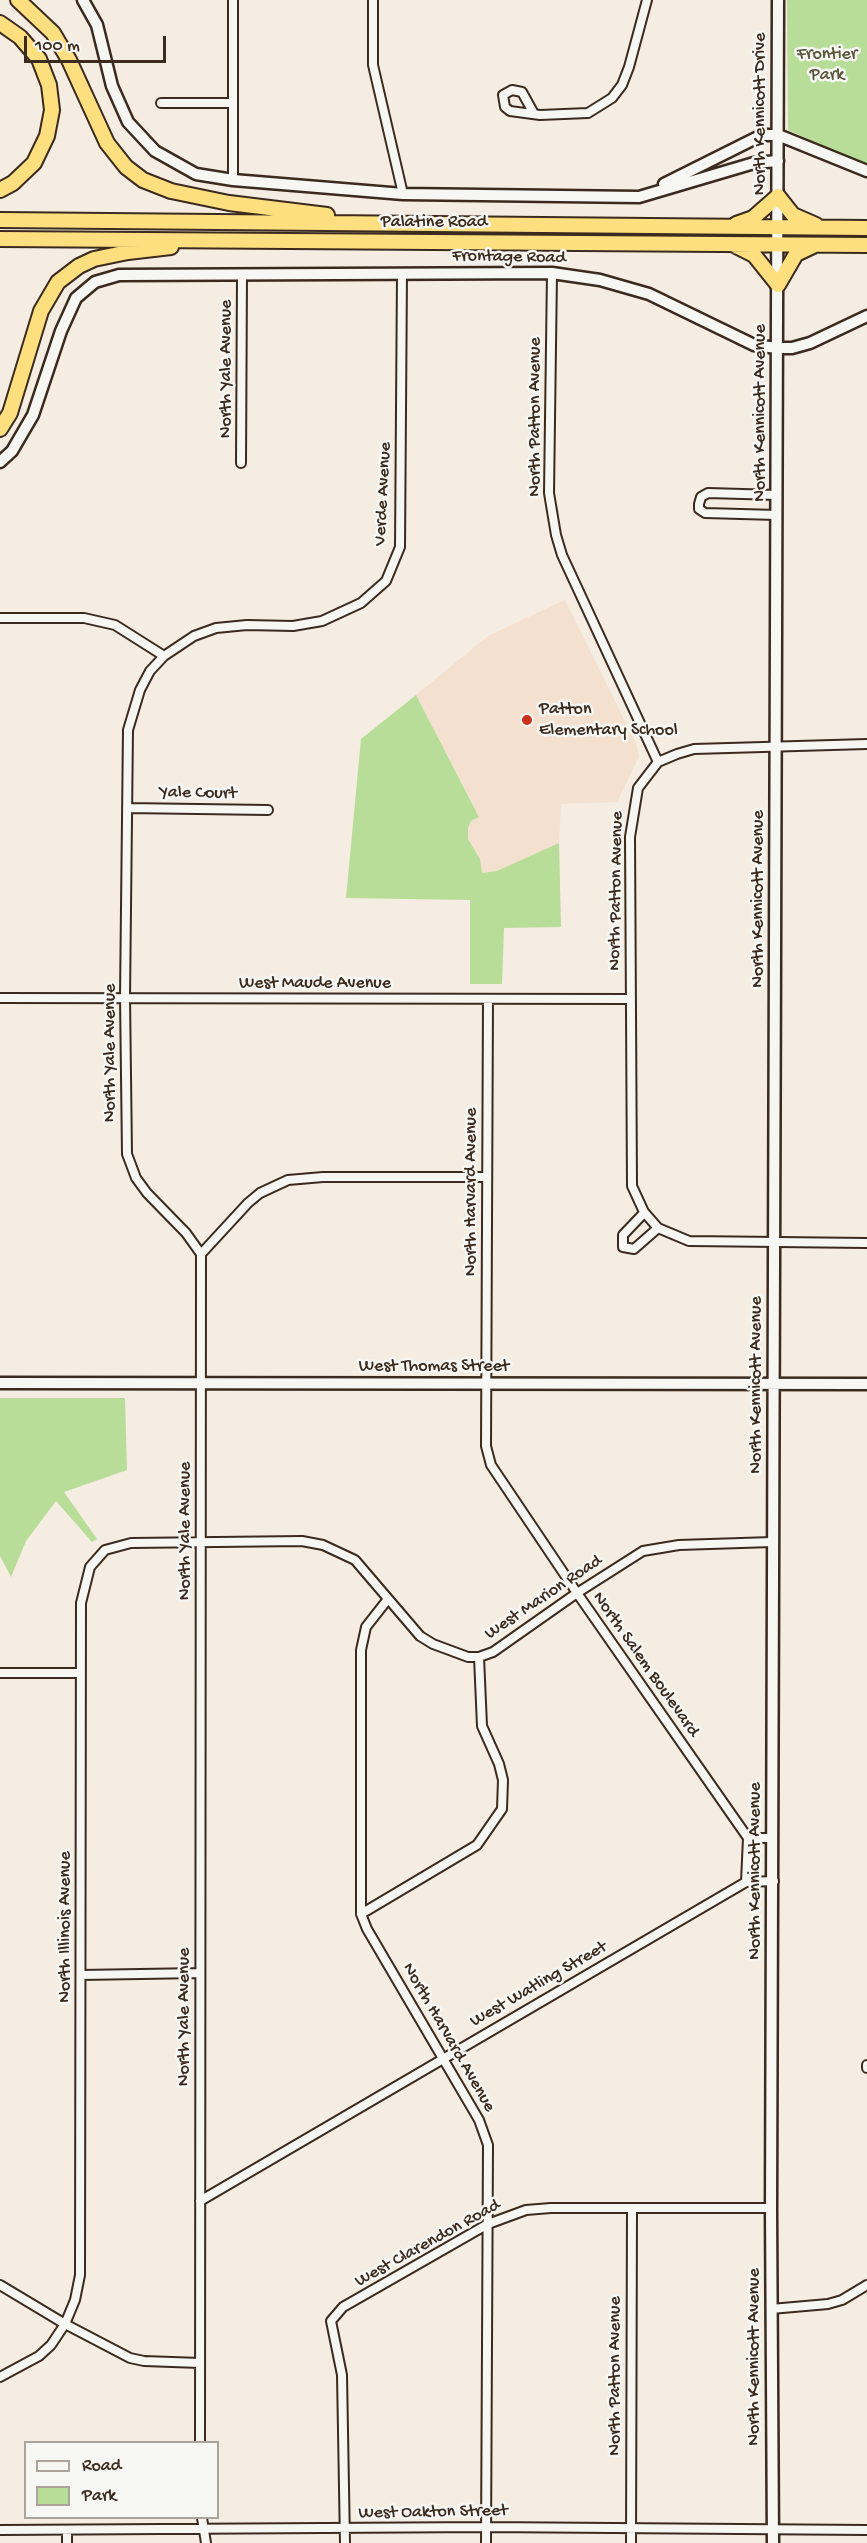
<!DOCTYPE html>
<html>
<head>
<meta charset="utf-8">
<style>
  body { margin:0 }
  #map { position:relative; width:867px; height:2543px; overflow:hidden; background:#f5ece2; font-family:"Gochi Hand",sans-serif }
  canvas { display:block }
  .legend { position:absolute; left:24px; top:2441px; width:195px; height:78px; box-sizing:border-box; background:#f6f6f2; border:2px solid #aba49d; margin:0; padding:8px 10px; list-style:none; font-size:18px; color:#3b2a1e }
  .legend li { display:flex; align-items:center; gap:12px; height:30px }
  .legend b { width:30px; border:2px solid #aba49d }
  .scale { position:absolute; left:24px; top:36px; width:142px; height:27px; box-sizing:border-box; border:3px solid #3b2a1e; border-top:0; padding-left:8px; font-size:18px; line-height:21px; white-space:nowrap; color:#3b2a1e; -webkit-text-stroke:4px #f6f6f2; paint-order:stroke }
</style>
</head>
<body>
<div id="map">
<canvas width="867" height="2543"></canvas>
<ul class="legend">
<li><b style="height:8px;background:#f6f6f2"></b>Road</li>
<li><b style="height:16px;background:#b7dd98"></b>Park</li>
</ul>
<div class="scale">100 m</div>
</div>
<script>
const c = document.querySelector('canvas').getContext('2d');
c.lineJoin = 'round';
function paint(path, color) {
  c.fillStyle = color;
  c.fill(path, 'evenodd');
}
function shape(rows) {
  const path = new Path2D();
  for (const r of rows) {
    path.moveTo(r[0], r[1]);
    for (let i = 2; i < r.length; i += 2) path.lineTo(r[i], r[i + 1]);
  }
  return path;
}
function stroke(path, color, width, dash) {
  c.strokeStyle = color;
  c.lineWidth = width;
  c.lineCap = dash ? 'butt' : 'round';
  c.setLineDash(dash || []);
  c.stroke(path);
}
function write(font, color, halo, rows, align = 'center') {
  c.font = font + ' "Gochi Hand",sans-serif';
  c.lineWidth = 5;
  c.setLineDash([]);
  c.textBaseline = 'middle';
  c.strokeStyle = halo;
  c.fillStyle = color;
  for (const [text, x, y, turn = 0] of rows) {
    c.save();
    c.translate(x, y);
    c.rotate((+turn || 0) * Math.PI / 180);
    c.textAlign = isNaN(turn) ? turn : align;
    if (halo) c.strokeText(text, 0, 0);
    c.fillText(text, 0, 0);
    c.restore();
  }
}
paint(shape([
  [565,600,637,746,639,757,617,802,561,804,559,843,497,871,482,873,480,859,468,839,468,828,471,821,479,816,416,695,488,636]
]), '#f4e0cf');
paint(shape([
  [787,0,867,0,867,166,788,130],
  [416,695,479,817,471,821,468,828,468,839,480,859,482,873,497,871,559,843,561,927,504,928,502,984,470,984,470,900,346,898,361,739],
  [0,1398,125,1398,127,1470,64,1492,97,1539,92,1542,56,1501,26,1541,11,1577,0,1556]
]), '#b7dd98');
const street = shape([
  [233,0,233,180],
  [373,0,373,65,403,194],
  [161,103,231,103],
  [533,112,522,92,512,90,503,95,505,107,510,111,540,115,588,113,612,98,622,85,629,67,647,0],
  [552,273,549,493,556,535,562,555,658,762],
  [241,463,242,276],
  [777,515,705,513,699,509,699,504,701,497,708,493,777,495],
  [0,618,84,618,115,625,164,656],
  [867,744,694,749,677,754,658,762,638,788,630,837,632,1186,644,1212,658,1228,689,1241,867,1243],
  [127,808,268,810],
  [0,998,631,999],
  [488,1000,486,1446,491,1465,577,1593,748,1838,773,1838],
  [644,1213,623,1235,623,1247,634,1249,658,1228],
  [201,1254,248,1203,260,1193,288,1180,323,1177,486,1177],
  [388,1599,366,1627,361,1650,361,1914,367,1929,479,2120,488,2145,486,2543],
  [0,1673,80,1673],
  [746,1882,748,1838],
  [361,1914,477,1845,502,1809,503,1780,499,1764,482,1726,479,1657],
  [81,1975,200,1973],
  [867,2065,867,2068],
  [200,2201,746,1882,774,1881],
  [0,2285,65,2324,75,2300,80,2275,81,1603,90,1567,105,1550,131,1543,302,1541,323,1545,355,1560,420,1636,433,1644,468,1657,479,1657,493,1652,577,1593,643,1551,679,1545,772,1542],
  [771,2309,828,2304,842,2300,867,2285],
  [0,2377,39,2356,51,2345,65,2324,130,2358,144,2361,200,2363],
  [200,2442,201,1254,186,1233,147,1193,136,1178,127,1154,125,997,128,730,140,690,150,671,164,656,194,636,216,628,247,625,293,626,322,621,361,603,386,581,400,547,402,273],
  [202,2518,206,2543],
  [0,2530,486,2527,867,2530],
  [67,2543,67,2530],
  [345,2543,342,2375,331,2321,343,2307,488,2224,526,2210,551,2208,771,2208],
  [631,2543,632,2209]
]);
const secondary = shape([
  [83,0,97,25,112,86,128,122,155,151,196,174,233,180,403,194,639,197,754,163,778,161],
  [664,184,762,135,778,135,867,171],
  [0,462,12,451,33,415,61,331,76,298,95,282,119,275,552,273,600,280,649,294,754,345,777,348,792,348,810,343,867,316],
  [0,1383,867,1384],
  [773,2543,771,2208,778,0]
]);
const highway = shape([
  [18,0,53,33,69,60,107,143,126,167,143,180,171,191,229,203,327,215],
  [0,23,20,37,39,59,49,85,52,110,47,136,34,163,13,183,0,190],
  [0,220,867,228],
  [736,224,753,218,778,196,793,215,816,225],
  [0,239,867,245],
  [734,245,754,255,778,285],
  [778,285,796,254,813,246],
  [0,429,10,413,41,311,58,282,79,266,94,259,128,252,171,247]
]);
stroke(street, '#3b2a1e', 12);
stroke(secondary, '#3b2a1e', 15);
stroke(highway, '#3b2a1e', 18);
stroke(street, '#f6f6f2', 8);
stroke(secondary, '#f6f6f2', 10);
stroke(highway, '#fedf80', 14);
for (const [x, y, r, color] of [
  [527,720,6,"#c8321e"]
]) {
  const dot = new Path2D();
  dot.arc(x, y, r, 0, 2 * Math.PI);
  c.fillStyle = color;
  c.fill(dot);
  stroke(dot, '#f6f6f2', 2);
}
write('18px', '#5a573c', '#f6f6f2', [
  ["Frontier",827,55],
  ["Park",827,76]
]);
write('18px', '#3b2a1e', '#f6f6f2', [
  ["North Kennicott Drive",761,114,-90],
  ["Palatine Road",434,223],
  ["Frontage Road",509,258,1],
  ["North Yale Avenue",227,369,-90],
  ["North Kennicott Avenue",761,413,-90],
  ["North Patton Avenue",536,417,-90],
  ["Verde Avenue",384,494,-87],
  ["Yale Court",198,794,1],
  ["North Patton Avenue",617,891,-89],
  ["North Kennicott Avenue",759,899,-90],
  ["West Maude Avenue",315,984],
  ["North Yale Avenue",111,1053,-90],
  ["North Harvard Avenue",472,1192,-90],
  ["West Thomas Street",434,1367],
  ["North Kennicott Avenue",757,1385,-90],
  ["North Yale Avenue",186,1531,-90],
  ["West Marion Road",544,1598,-34],
  ["North Salem Boulevard",645,1665,55],
  ["North Kennicott Avenue",756,1871,-90],
  ["North Illinois Avenue",66,1927,-90],
  ["West Watling Street",539,1985,-30],
  ["North Yale Avenue",185,2017,-90],
  ["North Harvard Avenue",448,2038,60],
  ["West Clarendon Road",428,2244,-29],
  ["North Kennicott Avenue",755,2357,-90],
  ["North Patton Avenue",616,2376,-90],
  ["West Oakton Street",433,2513,-1]
]);
write('18px', '#3b2a1e', '#f6f6f2', [
  ["Patton",539,710],
  ["Elementary School",539,731]
], 'left');
</script>
</body>
</html>
